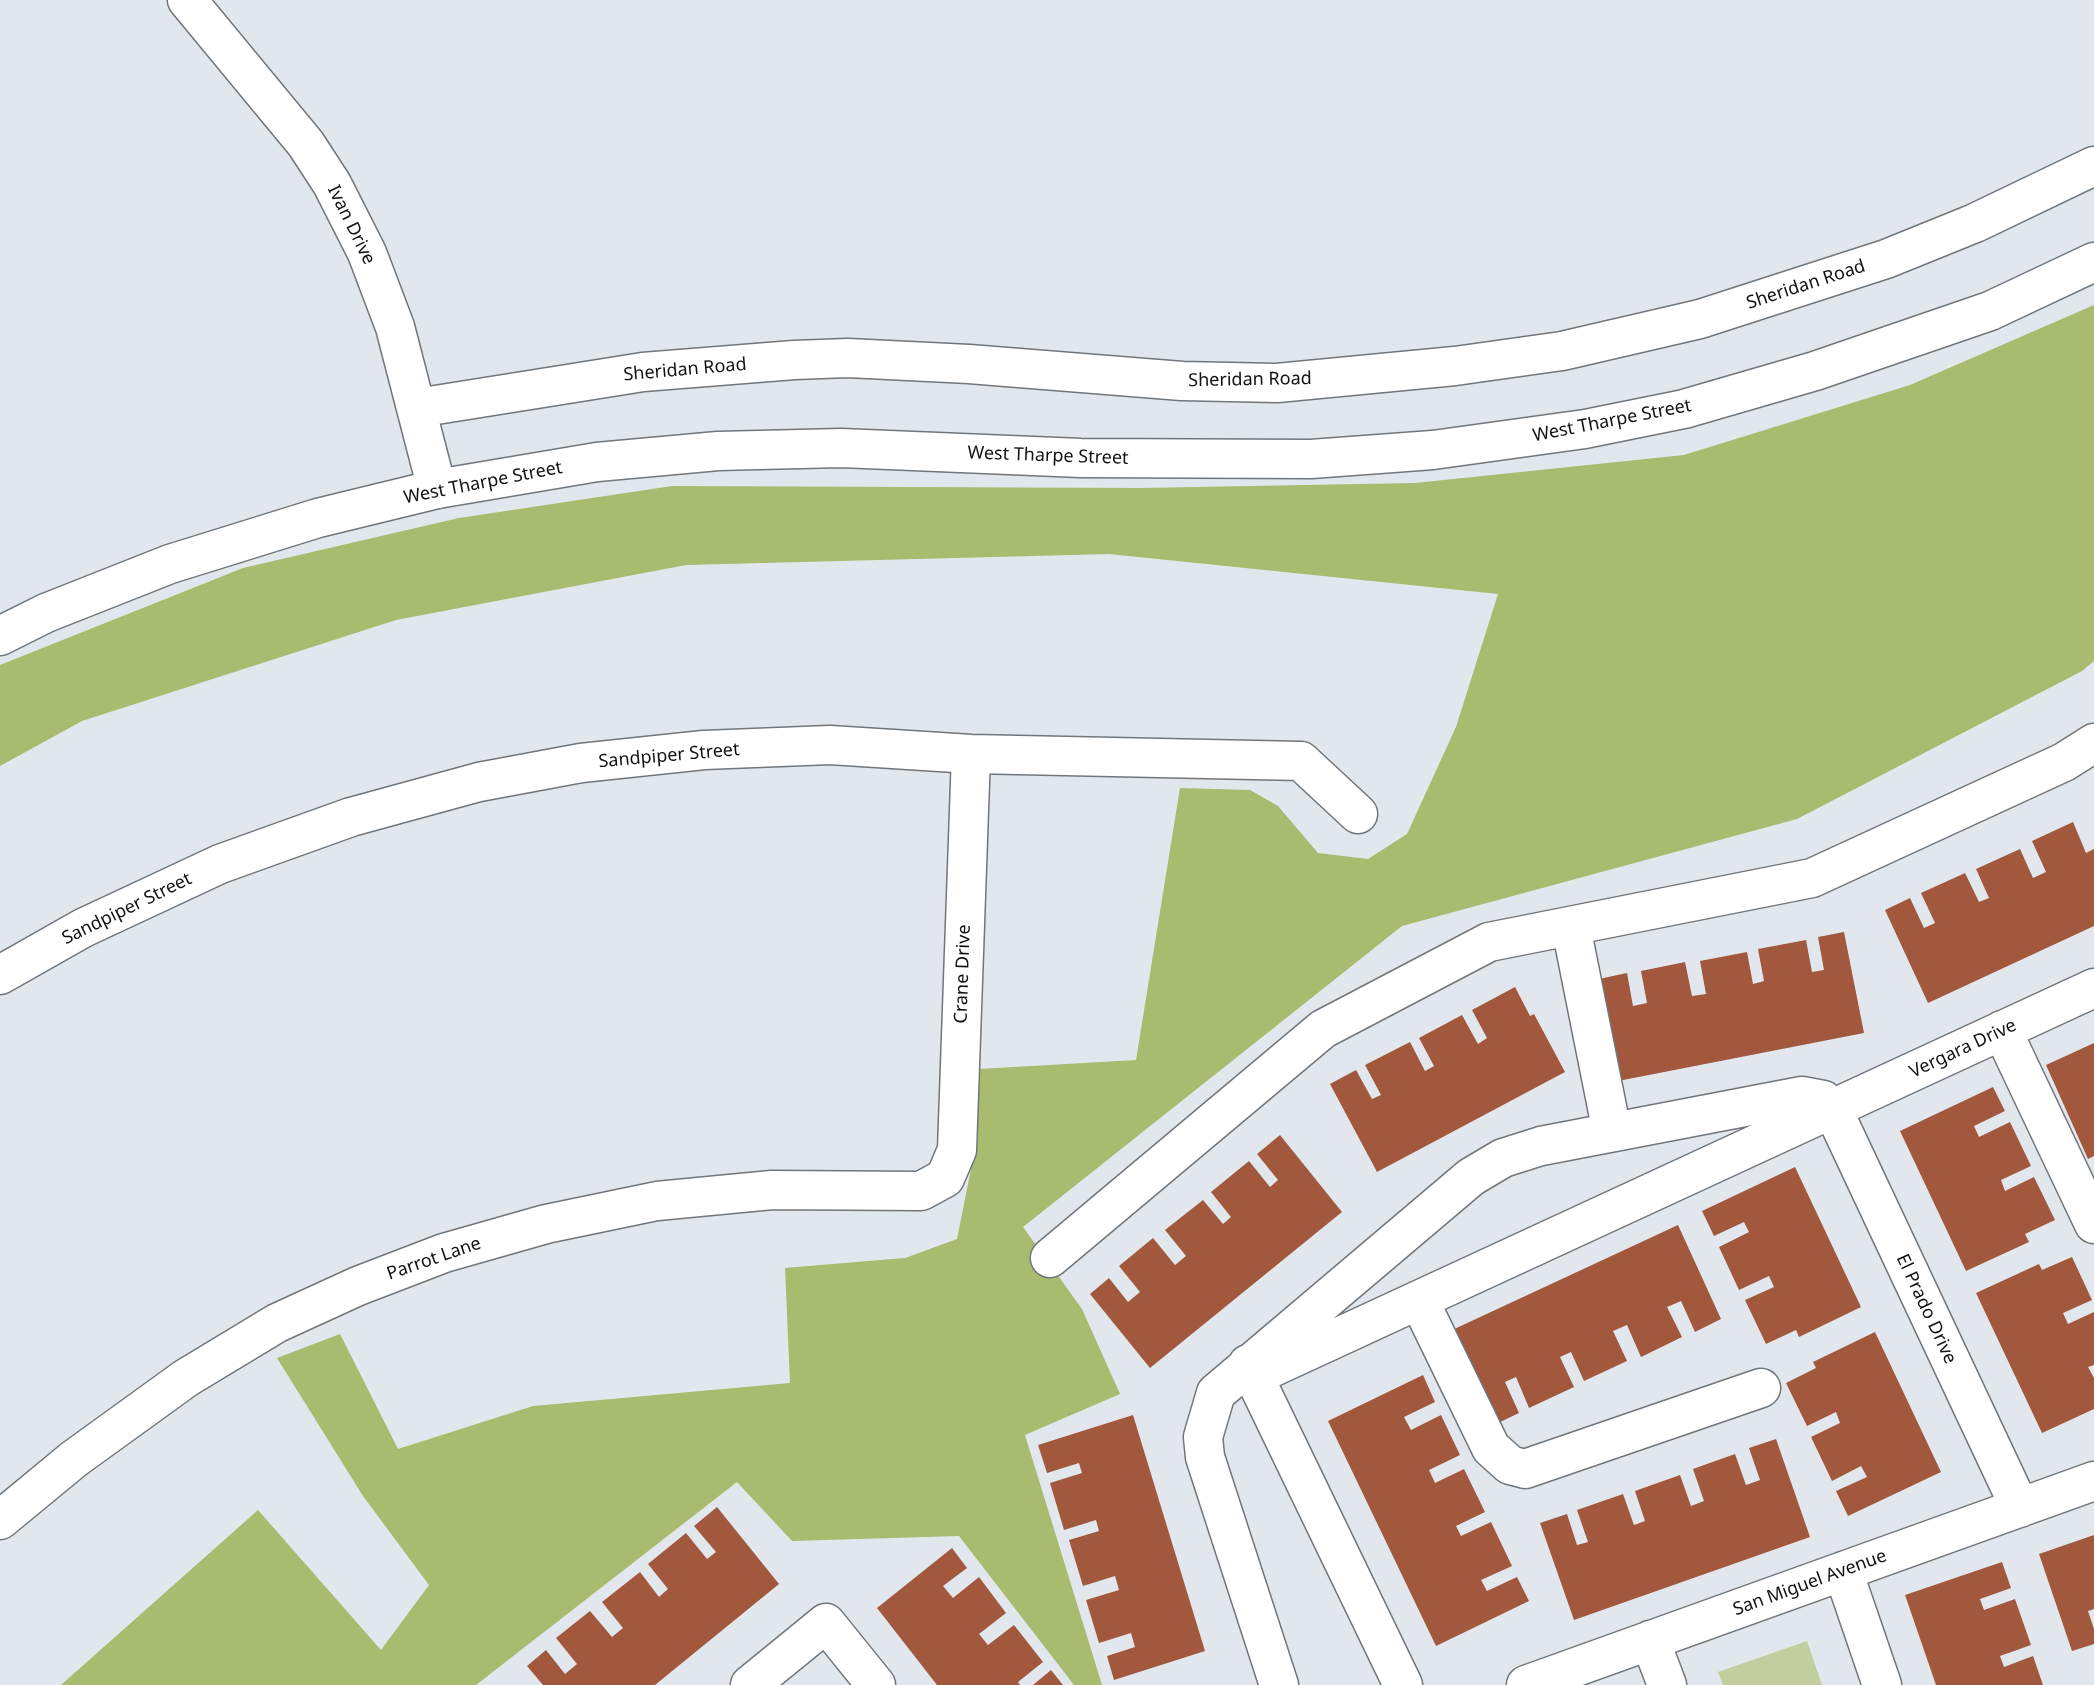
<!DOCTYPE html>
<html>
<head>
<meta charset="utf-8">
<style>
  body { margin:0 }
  canvas { display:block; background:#e1e7ec }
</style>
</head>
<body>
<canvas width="2094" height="1685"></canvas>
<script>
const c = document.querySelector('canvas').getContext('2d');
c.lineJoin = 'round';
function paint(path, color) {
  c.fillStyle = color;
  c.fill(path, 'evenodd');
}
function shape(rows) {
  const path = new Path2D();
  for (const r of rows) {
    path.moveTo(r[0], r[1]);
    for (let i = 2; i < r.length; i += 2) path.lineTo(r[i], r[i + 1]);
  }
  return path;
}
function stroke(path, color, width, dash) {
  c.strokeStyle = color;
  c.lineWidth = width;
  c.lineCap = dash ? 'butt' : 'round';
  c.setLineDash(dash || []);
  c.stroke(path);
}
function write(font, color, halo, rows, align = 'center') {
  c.font = font + ' "Noto Sans",sans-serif';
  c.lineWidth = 7;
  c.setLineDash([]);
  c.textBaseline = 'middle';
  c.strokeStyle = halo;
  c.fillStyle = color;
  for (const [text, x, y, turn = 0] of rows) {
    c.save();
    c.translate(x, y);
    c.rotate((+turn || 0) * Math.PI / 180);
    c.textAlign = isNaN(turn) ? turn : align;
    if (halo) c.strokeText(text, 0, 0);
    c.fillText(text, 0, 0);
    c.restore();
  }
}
paint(shape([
  [1807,1641,1822,1685,1723,1685,1718,1672]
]), '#c2ce9e');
paint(shape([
  [2094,305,2094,661,2082,671,1797,819,1402,926,1023,1227,1082,1309,1120,1394,1025,1435,1102,1685,1074,1685,959,1536,792,1541,737,1482,476,1685,61,1685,258,1510,381,1650,429,1585,363,1496,277,1358,340,1334,398,1449,533,1406,790,1383,785,1268,905,1258,957,1239,975,1149,979,1069,1136,1060,1180,788,1250,790,1278,806,1318,853,1368,859,1407,834,1456,727,1498,594,1109,554,686,565,396,620,82,721,0,766,0,665,243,568,459,518,672,486,1141,488,1415,483,1684,455,1910,385]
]), '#a9bb6e');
paint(shape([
  [2073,822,2086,853,2094,849,2094,926,1928,1003,1885,910,1910,898,1924,928,1935,923,1921,893,1965,873,1979,902,1989,898,1976,869,2020,849,2033,878,2046,872,2032,841],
  [1844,932,1864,1033,1618,1081,1599,979,1627,973,1633,1006,1647,1003,1641,971,1685,962,1692,996,1706,994,1700,961,1747,952,1753,984,1764,981,1758,949,1806,940,1812,972,1824,970,1818,937],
  [1515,987,1530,1016,1534,1014,1565,1072,1377,1172,1330,1084,1356,1070,1372,1099,1381,1095,1365,1065,1410,1042,1425,1071,1434,1066,1419,1038,1462,1015,1478,1044,1487,1038,1472,1010],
  [2094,1043,2094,1156,2088,1159,2046,1065],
  [1993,1087,2005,1111,1974,1126,1979,1137,2010,1122,2031,1166,2001,1180,2005,1191,2034,1177,2055,1220,2025,1234,2029,1242,1966,1271,1900,1131],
  [1280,1135,1342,1212,1150,1368,1090,1294,1109,1278,1128,1302,1140,1292,1119,1266,1153,1238,1175,1265,1186,1256,1165,1230,1203,1200,1223,1224,1231,1217,1211,1192,1249,1161,1270,1187,1278,1180,1257,1154],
  [1795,1167,1861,1307,1799,1337,1796,1330,1766,1344,1745,1300,1774,1287,1769,1276,1739,1290,1719,1247,1749,1232,1744,1222,1714,1236,1702,1211],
  [1678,1225,1721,1319,1695,1332,1681,1301,1667,1307,1682,1337,1641,1357,1627,1325,1613,1331,1627,1361,1584,1381,1571,1352,1560,1357,1574,1387,1529,1408,1516,1377,1505,1382,1519,1413,1494,1425,1450,1331],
  [2072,1257,2092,1300,2063,1313,2068,1324,2094,1312,2094,1365,2088,1367,2094,1378,2094,1409,2042,1433,1976,1293,2039,1264,2042,1270],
  [1875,1332,1941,1472,1848,1516,1836,1491,1867,1477,1861,1466,1832,1481,1811,1437,1840,1423,1836,1412,1807,1426,1786,1383,1816,1368,1813,1362],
  [1423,1375,1435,1402,1404,1417,1411,1430,1441,1415,1460,1455,1429,1470,1435,1483,1464,1469,1485,1512,1456,1526,1461,1536,1491,1522,1512,1566,1481,1580,1487,1591,1517,1577,1529,1601,1436,1646,1328,1421],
  [1133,1415,1205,1651,1114,1680,1107,1656,1135,1647,1131,1633,1099,1643,1086,1600,1119,1590,1115,1576,1083,1586,1069,1540,1099,1531,1096,1520,1064,1530,1050,1483,1082,1473,1079,1463,1047,1473,1038,1445],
  [1776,1439,1810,1537,1574,1620,1540,1523,1567,1514,1577,1545,1588,1542,1577,1510,1623,1494,1634,1525,1645,1521,1635,1491,1680,1475,1691,1506,1704,1501,1693,1469,1735,1454,1746,1485,1760,1480,1749,1448],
  [717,1507,779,1584,655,1685,543,1685,527,1666,546,1650,565,1674,577,1664,556,1638,590,1611,612,1637,623,1628,602,1602,640,1572,659,1597,668,1589,648,1564,686,1533,707,1559,716,1552,694,1526],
  [2094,1535,2094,1609,2088,1611,2094,1629,2094,1644,2072,1651,2039,1554],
  [952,1548,967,1568,943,1586,953,1598,979,1577,1006,1613,979,1634,988,1645,1014,1625,1043,1662,1018,1682,1020,1685,937,1685,877,1608],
  [2002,1562,2011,1588,1980,1599,1984,1610,2015,1599,2031,1645,2000,1656,2004,1667,2033,1656,2043,1685,1936,1685,1905,1595],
  [1051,1670,1063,1685,1033,1685]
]), '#a1583d');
const minor = shape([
  [187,0,306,144,332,184,367,253,395,327,437,489],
  [417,408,643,372,794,360,848,358,969,364,1182,381,1277,383,1455,366,1562,351,1700,319,1886,259,1975,223,2094,166],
  [1571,927,1612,1132],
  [0,975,83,928,220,864,351,817,479,782,581,763,704,750,830,745,971,754,1301,761,1358,814],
  [2002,1030,2094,1224],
  [1050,1258,1323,1029,1489,942,1812,878,2064,762,2094,743],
  [1419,1300,1491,1448,1510,1465,1525,1469,1761,1388],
  [1248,1364,1403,1685],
  [1254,1376,2094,988],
  [0,1520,74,1459,186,1378,277,1323,358,1286,444,1253,546,1224,657,1201,772,1190,921,1191,945,1178,957,1150,971,754],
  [1843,1571,1882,1685],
  [1650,1640,1667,1685],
  [750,1685,826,1623,876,1685],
  [1279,1685,1205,1457,1203,1437,1216,1393,1471,1177,1503,1158,1541,1146,1802,1096,1823,1100,1833,1110,2020,1508],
  [1526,1685,2094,1481]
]);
const major = shape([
  [0,636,46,613,170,564,318,518,437,489,597,462,718,451,841,448,1081,458,1311,459,1433,450,1585,429,1684,409,1815,371,1990,311,2094,262]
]);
stroke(minor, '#71767b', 41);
stroke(major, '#71767b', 41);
stroke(minor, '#fff', 38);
stroke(major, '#fff', 38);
write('18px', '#0f1112', '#fff', [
  ["Ivan Drive",351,225,64],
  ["Sheridan Road",1806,285,-18],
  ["Sheridan Road",685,370,-5],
  ["Sheridan Road",1250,380,-1],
  ["West Tharpe Street",1612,421,-11],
  ["West Tharpe Street",1048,456,2],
  ["West Tharpe Street",483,483,-11],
  ["Sandpiper Street",669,756,-5],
  ["Sandpiper Street",127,909,-26],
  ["Crane Drive",963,974,-88],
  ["Vergara Drive",1963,1049,-25],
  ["Parrot Lane",434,1259,-19],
  ["El Prado Drive",1926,1309,65],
  ["San Miguel Avenue",1810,1583,-20]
]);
</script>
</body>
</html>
